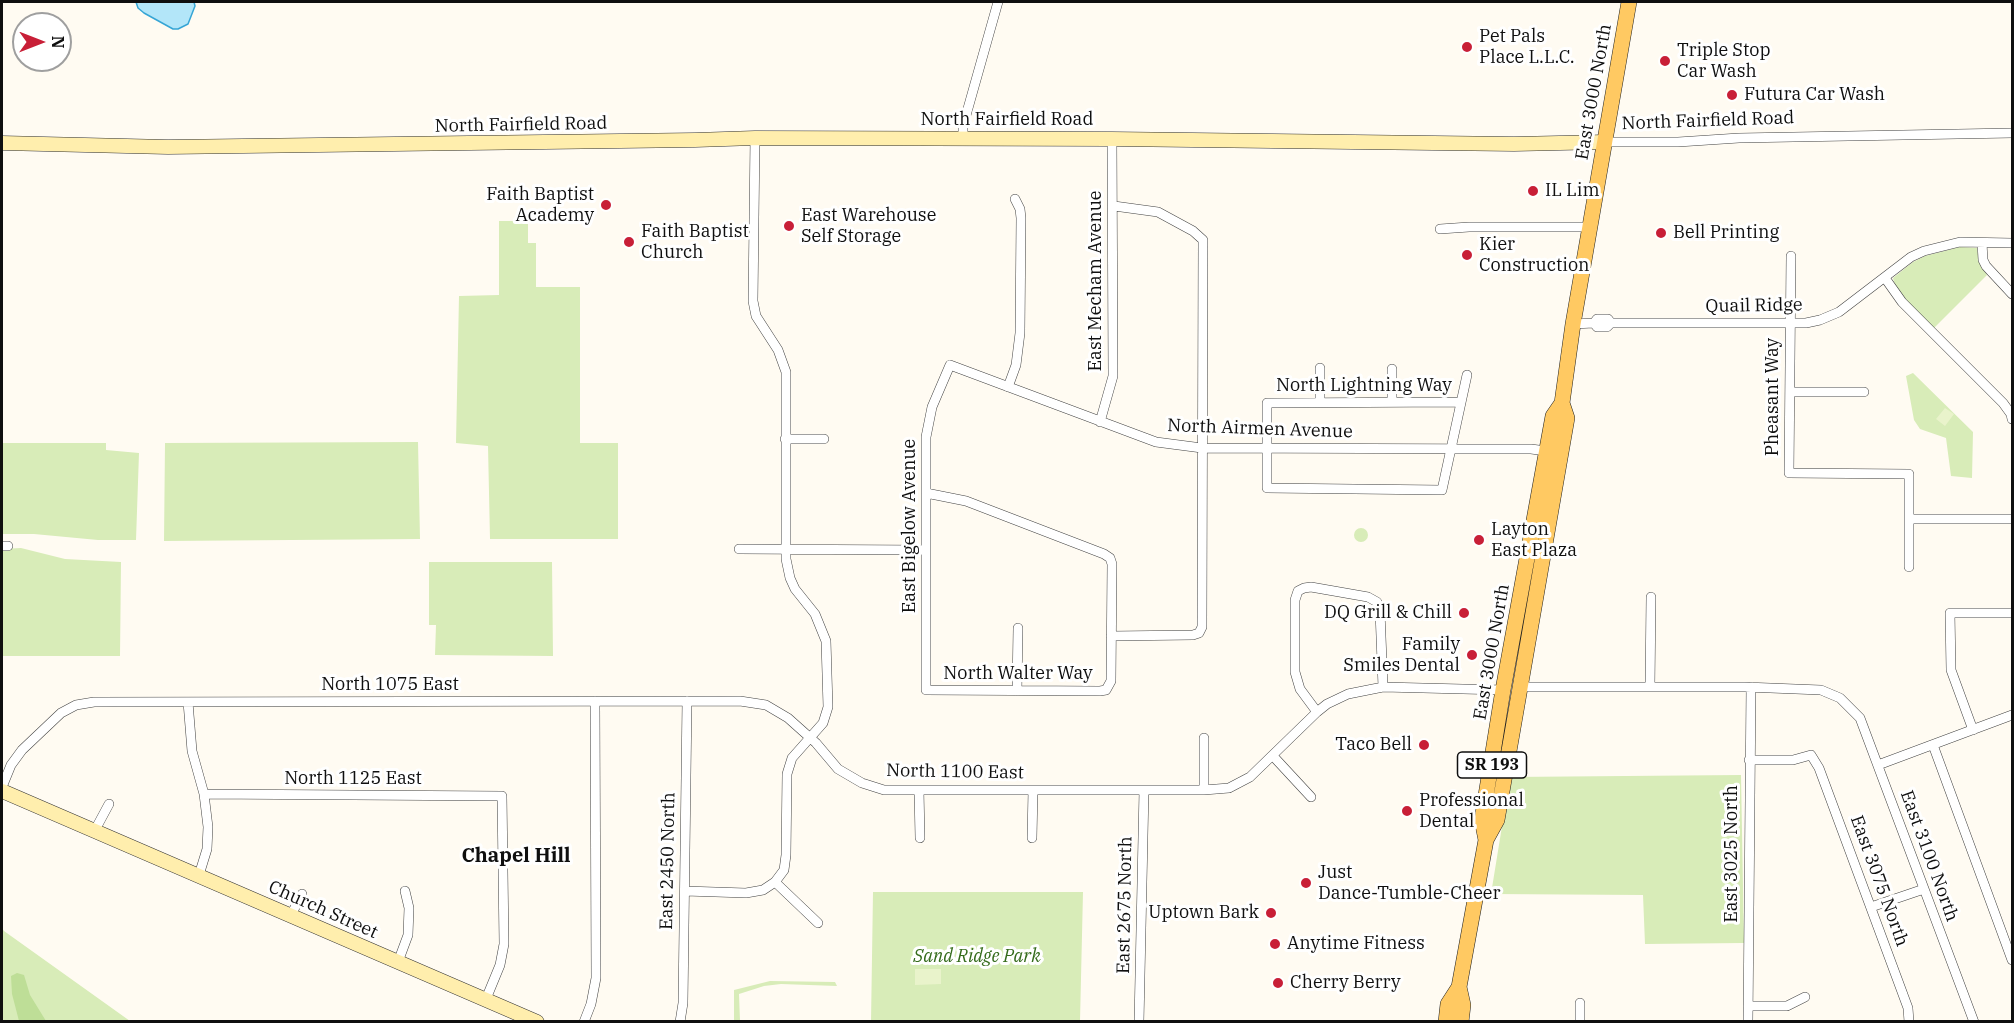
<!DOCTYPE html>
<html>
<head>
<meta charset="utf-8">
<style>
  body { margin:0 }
  #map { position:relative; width:2014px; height:1023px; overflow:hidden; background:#fffbf2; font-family:"IBM Plex Serif",serif }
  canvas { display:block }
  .frame { position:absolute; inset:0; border:3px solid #0f0f0f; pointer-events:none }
  .north { position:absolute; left:12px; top:12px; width:60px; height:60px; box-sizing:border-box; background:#fff; border:2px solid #9f9f9f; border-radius:50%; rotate:90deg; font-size:16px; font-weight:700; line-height:24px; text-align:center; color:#0f0f0f }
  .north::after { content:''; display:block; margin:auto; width:21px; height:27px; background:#c81f37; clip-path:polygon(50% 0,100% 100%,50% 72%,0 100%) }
</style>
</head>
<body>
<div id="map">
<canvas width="2014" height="1023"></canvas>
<div class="frame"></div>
<div class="north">N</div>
</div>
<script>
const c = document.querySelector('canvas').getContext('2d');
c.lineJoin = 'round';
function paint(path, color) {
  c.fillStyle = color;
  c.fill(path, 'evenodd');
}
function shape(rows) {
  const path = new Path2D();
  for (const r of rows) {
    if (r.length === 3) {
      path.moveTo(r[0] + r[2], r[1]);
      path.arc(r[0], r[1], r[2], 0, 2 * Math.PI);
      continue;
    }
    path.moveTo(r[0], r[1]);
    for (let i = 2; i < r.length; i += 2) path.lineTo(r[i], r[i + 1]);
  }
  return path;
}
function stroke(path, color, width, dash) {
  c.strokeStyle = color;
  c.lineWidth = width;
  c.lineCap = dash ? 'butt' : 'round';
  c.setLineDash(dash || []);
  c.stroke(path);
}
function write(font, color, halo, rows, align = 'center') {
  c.font = font + ' "IBM Plex Serif",serif';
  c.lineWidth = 6;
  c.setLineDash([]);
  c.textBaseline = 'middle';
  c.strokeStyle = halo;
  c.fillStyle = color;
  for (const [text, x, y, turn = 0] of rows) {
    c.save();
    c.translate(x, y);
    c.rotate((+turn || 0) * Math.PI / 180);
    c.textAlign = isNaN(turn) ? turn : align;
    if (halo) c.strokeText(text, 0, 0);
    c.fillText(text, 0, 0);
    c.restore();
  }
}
paint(shape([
  [499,221,528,221,528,243,536,243,536,287,580,287,580,443,618,443,618,539,490,539,488,446,456,443,459,296,499,295],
  [1960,247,1977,248,1979,261,1987,275,1934,328,1907,301,1895,285,1893,278,1913,262,1925,256],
  [1913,373,1973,432,1972,478,1951,476,1946,438,1920,429,1914,420,1906,376],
  [418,442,420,539,164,541,165,443],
  [2,443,106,443,106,450,139,453,136,540,98,540,34,534,2,534],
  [1361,535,7],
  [21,548,65,559,121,562,120,656,2,656,2,549],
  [429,562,552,562,553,656,435,655,436,625,429,625],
  [1741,775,1744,943,1645,944,1643,895,1491,894,1510,777],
  [873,892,1083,892,1080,1021,871,1022],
  [2,928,4,931,130,1021,2,1021],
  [770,981,835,982,837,986,781,984,764,986,739,994,740,1021,734,1021,734,990]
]), '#d8ecb8');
paint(shape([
  [17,973,24,975,30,995,46,1021,19,1021,12,994,11,976]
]), '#bede97');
paint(shape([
  [1945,408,1954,414,1945,426,1936,419],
  [915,969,941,969,941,984,915,985]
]), '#e9f3cb');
const water = shape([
  [136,2,194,2,195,6,188,24,178,29,173,29,144,13,138,8,136,2]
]);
paint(water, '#b3e6f9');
stroke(water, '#36a5d5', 1.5);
const street = shape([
  [963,138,963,126,998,2],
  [1605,142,1678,142,1739,138,2012,133],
  [1440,229,1469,227,1590,227],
  [1982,243,1983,260,1986,266,2012,294],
  [1791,256,1789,473,1909,474,1909,567],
  [1885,278,1902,302,2003,403,2011,414,2012,419],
  [1611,323,1806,323,1820,320,1839,312,1911,257,1924,251,1960,242,2012,243],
  [1573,324,1594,323,1597,327,1607,327,1611,323,1608,319,1597,319,1594,323],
  [1320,368,1320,402],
  [1392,369,1392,402],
  [1008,387,1016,365,1020,333,1021,218,1020,209,1015,199],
  [1790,392,1864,392],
  [1461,402,1267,403,1267,488,1442,490,1467,375],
  [1100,422,1113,376,1112,139],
  [785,439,824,439],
  [926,493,966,501,1104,554,1110,558,1112,564,1111,681,1106,690,1100,691,926,690,926,437,932,407,950,365,1156,442,1202,448,1531,449,1546,451],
  [1909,519,2012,519],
  [2,546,8,546],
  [739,549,924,550],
  [1111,636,1193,635,1199,633,1202,627,1203,240,1193,231,1158,212,1114,206],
  [1521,686,1529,687,1745,687,1821,690,1840,698,1860,718,1974,1022],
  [1650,687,1651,597],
  [1017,691,1018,628],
  [188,702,192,751,204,794,208,827,207,849,199,875],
  [1317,712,1300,689,1295,672,1295,600,1298,591,1304,588,1311,587,1368,597,1377,602,1380,611,1383,687],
  [1973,730,1951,670,1950,613,2012,613],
  [1204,738,1204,790],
  [1933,745,2012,960],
  [1273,756,1311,797],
  [1749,760,1793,760,1811,755,1819,768,1908,1008,1909,1022],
  [1878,765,2012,715],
  [2,787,11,765,22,750,61,713,76,705,94,702,740,701,766,705,788,718,816,743,838,769,862,783,884,790,1204,790,1229,788,1250,777,1317,712,1327,704,1348,694,1383,687,1503,690],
  [919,790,920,838],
  [204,794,502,796,504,944,500,965,486,999],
  [95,830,109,804],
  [1032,838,1033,790],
  [775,882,818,923],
  [685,891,746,893,763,890,775,882,784,870,786,855,787,774,792,758,823,723,828,707,826,641,815,614,795,589,790,578,786,559,786,372,778,350,756,316,753,301,755,138],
  [1871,907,1924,889],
  [291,915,302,894],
  [398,962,408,935,409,908,405,891],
  [1748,1006,1787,1006,1805,997],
  [584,1022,591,1004,596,978,595,701],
  [680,1022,683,1003,687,701],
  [1139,1022,1144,790],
  [1580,1022,1580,1003],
  [1748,1022,1751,687]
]);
const secondary = shape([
  [2,143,168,147,695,140,755,138,1112,139,1514,144,1605,142],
  [2,791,537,1022]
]);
const primary = shape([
  [1486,840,1482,820,1503,690,1553,416,1562,403],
  [1459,987,1463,1005,1461,1022],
  [1446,1022,1448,1004,1459,987,1486,840,1497,820,1567,418,1562,403,1573,324,1629,2]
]);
stroke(street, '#424242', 10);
stroke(secondary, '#313131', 15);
stroke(primary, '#202020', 16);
stroke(street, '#fff', 9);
stroke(secondary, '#ffeead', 14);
stroke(primary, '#ffc962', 15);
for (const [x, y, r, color] of [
  [1467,47,6,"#c81f37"],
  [1665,61,6,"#c81f37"],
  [1732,95,6,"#c81f37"],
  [1533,191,6,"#c81f37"],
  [606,205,6,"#c81f37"],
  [789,226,6,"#c81f37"],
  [1661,233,6,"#c81f37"],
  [629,242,6,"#c81f37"],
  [1467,255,6,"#c81f37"],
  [1479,540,6,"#c81f37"],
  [1464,613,6,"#c81f37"],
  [1472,655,6,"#c81f37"],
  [1424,745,6,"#c81f37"],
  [1407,811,6,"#c81f37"],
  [1306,883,6,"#c81f37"],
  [1271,913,6,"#c81f37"],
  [1275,944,6,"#c81f37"],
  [1278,983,6,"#c81f37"]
]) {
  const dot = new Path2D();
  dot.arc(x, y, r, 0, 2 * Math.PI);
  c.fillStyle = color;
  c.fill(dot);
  stroke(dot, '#fff', 2);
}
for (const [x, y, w] of [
  [1492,765,69]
]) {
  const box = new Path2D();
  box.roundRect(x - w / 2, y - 13, w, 26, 4.5);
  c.fillStyle = '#fff';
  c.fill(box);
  stroke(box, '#0f0f0f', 1.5);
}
write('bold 16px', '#0f0f0f', null, [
  ["SR 193",1492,765]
]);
write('18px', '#0f0f0f', '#fff', [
  ["Pet Pals",1479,37],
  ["Place L.L.C.",1479,58],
  ["Triple Stop",1677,51],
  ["Car Wash",1677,72],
  ["Futura Car Wash",1744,95],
  ["IL Lim",1545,191],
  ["Faith Baptist",594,195,"right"],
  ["Academy",594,216,"right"],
  ["East Warehouse",801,216],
  ["Self Storage",801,237],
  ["Faith Baptist",641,232],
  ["Church",641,253],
  ["Bell Printing",1673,233],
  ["Kier",1479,245],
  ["Construction",1479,266],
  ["Layton",1491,530],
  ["East Plaza",1491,551],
  ["DQ Grill & Chill",1452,613,"right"],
  ["Family",1460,645,"right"],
  ["Smiles Dental",1460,666,"right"],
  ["Taco Bell",1412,745,"right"],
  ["Professional",1419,801],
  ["Dental",1419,822],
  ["Just",1318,873],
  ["Dance-Tumble-Cheer",1318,894],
  ["Uptown Bark",1259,913,"right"],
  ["Anytime Fitness",1287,944],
  ["Cherry Berry",1290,983]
], 'left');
write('18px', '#0f0f0f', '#fff', [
  ["East 3000 North",1594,92,-80],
  ["North Fairfield Road",1007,120],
  ["North Fairfield Road",1708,121,-2],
  ["North Fairfield Road",521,125,-1],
  ["East Mecham Avenue",1096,281,-90],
  ["Quail Ridge",1754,306,-1],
  ["North Lightning Way",1364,386],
  ["Pheasant Way",1773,397,-90],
  ["North Airmen Avenue",1260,429,2],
  ["East Bigelow Avenue",910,526,-90],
  ["East 3000 North",1492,652,-80],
  ["North Walter Way",1018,674],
  ["North 1075 East",390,685],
  ["North 1100 East",955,772,1],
  ["North 1125 East",353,779],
  ["East 3025 North",1732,854,-90],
  ["East 3100 North",1929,856,70],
  ["East 2450 North",668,861,-89],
  ["East 3075 North",1879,881,70],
  ["East 2675 North",1125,905,-89],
  ["Church Street",323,910,24]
]);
write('italic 18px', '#346b1b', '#fff', [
  ["Sand Ridge Park",977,957]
]);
write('bold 20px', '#0f0f0f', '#fff', [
  ["Chapel Hill",516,856]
]);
</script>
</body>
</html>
